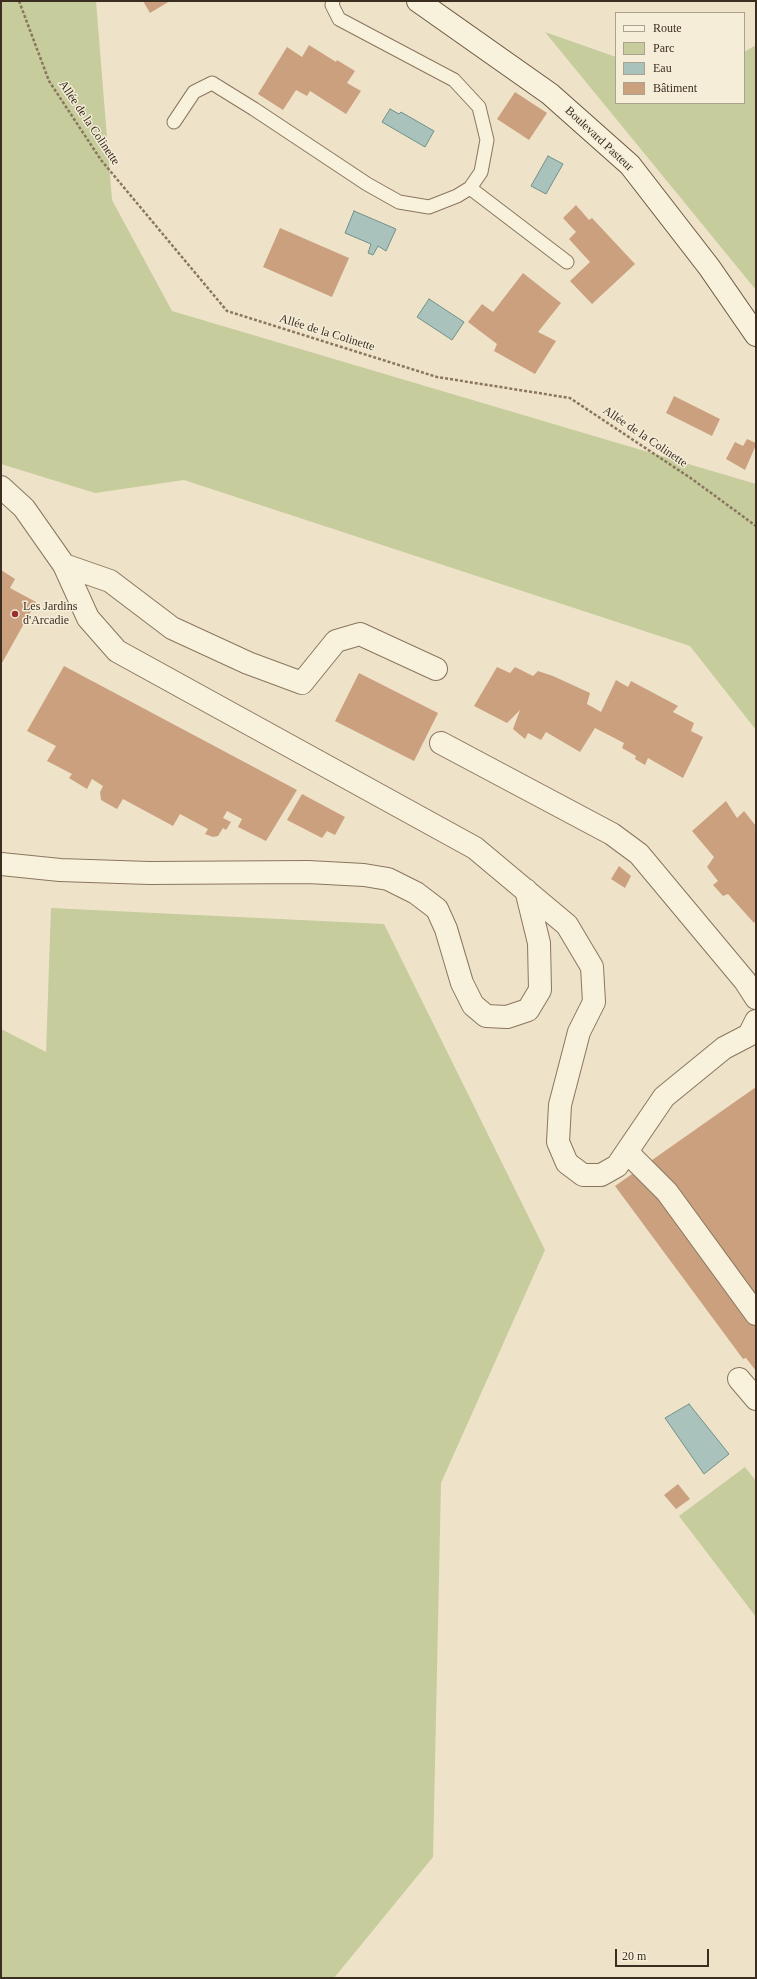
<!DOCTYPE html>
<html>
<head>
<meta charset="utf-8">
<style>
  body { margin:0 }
  #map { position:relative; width:757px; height:1979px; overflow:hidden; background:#eee3c9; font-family:Georgia,serif }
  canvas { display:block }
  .frame { position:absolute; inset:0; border:2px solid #3b2e21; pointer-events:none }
  .legend { position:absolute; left:615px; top:12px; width:130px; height:92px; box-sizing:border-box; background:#f5edd8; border:1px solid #aba18f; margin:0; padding:5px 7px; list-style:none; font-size:12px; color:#3b2e21 }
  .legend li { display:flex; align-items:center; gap:8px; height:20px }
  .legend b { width:20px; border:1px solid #aba18f }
  .scale { position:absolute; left:615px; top:1949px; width:94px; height:18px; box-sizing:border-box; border:2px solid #3b2e21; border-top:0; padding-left:5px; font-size:12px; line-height:14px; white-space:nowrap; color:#3b2e21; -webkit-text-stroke:3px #f5edd8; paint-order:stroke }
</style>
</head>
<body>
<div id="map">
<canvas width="757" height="1979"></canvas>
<div class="frame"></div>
<ul class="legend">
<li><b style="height:5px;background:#f8f1dc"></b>Route</li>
<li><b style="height:11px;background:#c6cc9c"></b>Parc</li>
<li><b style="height:11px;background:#a9c2bb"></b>Eau</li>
<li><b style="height:11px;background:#cba07f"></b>Bâtiment</li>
</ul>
<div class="scale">20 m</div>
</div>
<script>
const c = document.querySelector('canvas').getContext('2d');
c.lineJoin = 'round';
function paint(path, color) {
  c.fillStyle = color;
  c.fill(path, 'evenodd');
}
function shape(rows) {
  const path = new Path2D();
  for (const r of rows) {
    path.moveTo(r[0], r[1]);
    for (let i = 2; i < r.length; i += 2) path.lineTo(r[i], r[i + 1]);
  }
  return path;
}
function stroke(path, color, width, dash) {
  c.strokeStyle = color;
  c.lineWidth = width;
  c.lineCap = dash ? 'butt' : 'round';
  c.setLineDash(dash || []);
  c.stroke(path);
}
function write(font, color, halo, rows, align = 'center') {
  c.font = font + ' Georgia,serif';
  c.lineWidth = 3;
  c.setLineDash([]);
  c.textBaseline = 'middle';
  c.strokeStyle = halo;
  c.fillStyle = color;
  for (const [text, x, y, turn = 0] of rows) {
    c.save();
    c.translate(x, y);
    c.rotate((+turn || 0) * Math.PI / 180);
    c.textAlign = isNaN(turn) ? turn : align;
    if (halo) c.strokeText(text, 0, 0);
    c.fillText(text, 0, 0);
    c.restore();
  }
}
paint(shape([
  [1,1,96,1,112,200,172,311,756,484,756,730,690,646,184,480,95,493,1,464],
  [545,32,616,57,616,103,744,103,744,52,756,45,756,290],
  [51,908,384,924,545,1250,441,1483,433,1857,334,1978,1,1978,1,1029,46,1052],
  [745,1467,756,1481,756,1617,679,1516]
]), '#c6cc9c');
const water = shape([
  [390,109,399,114,401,112,434,131,425,147,382,122,390,109],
  [548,156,563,164,546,194,531,186,548,156],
  [354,211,396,229,386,251,378,246,373,255,368,253,371,244,345,233,354,211],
  [429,299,464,322,452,340,417,317,429,299],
  [689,1404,729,1454,704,1474,665,1418,689,1404]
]);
paint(water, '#a9c2bb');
stroke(water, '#709189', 1);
paint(shape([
  [143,1,170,1,150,13],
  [309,45,336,62,337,60,355,71,347,83,361,91,346,114,310,91,307,96,296,90,283,110,258,94,287,47,302,57],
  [515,92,547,113,529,140,497,119],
  [576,205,589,220,592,218,635,264,592,304,570,281,590,262,569,239,576,232,563,218],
  [280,228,349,258,332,297,263,267],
  [523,273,561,303,538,332,556,341,535,374,494,351,497,344,468,322,482,304,493,312],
  [674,396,720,419,712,436,666,413],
  [747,439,756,443,756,445,745,470,726,459,735,442,743,446],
  [1,570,15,579,10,588,36,602,2,663],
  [64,666,297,790,266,841,238,827,242,819,227,811,223,818,231,822,226,830,223,828,218,836,213,837,205,834,208,829,180,814,173,826,123,799,117,809,101,800,100,792,103,786,92,779,87,789,69,778,72,774,47,761,56,746,27,731],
  [497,667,510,673,515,667,533,676,538,671,553,676,590,693,587,704,601,712,616,680,628,687,631,681,678,706,673,712,694,723,691,731,703,737,683,778,648,758,645,765,635,759,636,756,622,748,624,743,595,728,580,752,546,732,541,740,528,733,525,739,513,729,520,710,507,723,474,706],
  [359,673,438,713,414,761,335,721],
  [302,794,345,817,335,835,327,831,322,838,287,820],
  [726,801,737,818,744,811,756,826,756,919,754,923,728,894,723,896,713,885,718,881,707,867,714,857,692,831],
  [619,866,631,876,625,888,611,879],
  [756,1087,756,1371,746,1358,743,1359,615,1186],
  [678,1484,690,1499,676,1509,664,1495]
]), '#cba07f');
const service = shape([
  [174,122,194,92,212,83,254,109,367,184,399,202,429,207,457,196,470,188,481,172,487,140,479,107,454,80,339,19,332,5,333,1],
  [470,188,567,262]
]);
const minor = shape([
  [1,487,24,508,64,565,88,618,117,651,475,848,567,925,592,967,594,1002,579,1032,560,1105,558,1142,567,1163,583,1175,601,1175,617,1166,664,1097,724,1048,749,1035,756,1021],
  [64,565,110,581,172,628,248,663,302,683,336,641,360,634,436,669],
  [441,743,612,834,639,854,745,981,756,998],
  [1,864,60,870,149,873,308,872,364,875,388,879,416,893,437,909,446,929,462,983,473,1005,486,1016,507,1017,528,1010,540,990,539,943,526,890],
  [628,1153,667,1192,756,1314],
  [739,1379,756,1399]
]);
const secondary = shape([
  [418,1,550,94,630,165,709,267,756,335]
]);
stroke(service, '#8a765e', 15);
stroke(minor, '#8a765e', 24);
stroke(secondary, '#6c5741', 24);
stroke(shape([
  [19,1,49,81,101,160,227,311,437,377,570,398,692,479,756,526]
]), '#8a765e', 2.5, [3, 2]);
stroke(service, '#f8f1dc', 13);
stroke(minor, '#f8f1dc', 22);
stroke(secondary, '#f8f1dc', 22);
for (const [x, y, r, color] of [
  [15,614,4,"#98302f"]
]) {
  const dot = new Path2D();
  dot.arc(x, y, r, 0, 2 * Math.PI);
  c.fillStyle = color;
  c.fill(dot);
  stroke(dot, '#f5edd8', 1.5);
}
write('12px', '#3b2e21', '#f5edd8', [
  ["Allée de la Colinette",89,123,56],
  ["Boulevard Pasteur",599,139,43],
  ["Allée de la Colinette",327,333,17],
  ["Allée de la Colinette",645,437,34]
]);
write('12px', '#3b2e21', '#f5edd8', [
  ["Les Jardins",23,607],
  ["d'Arcadie",23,621]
], 'left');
</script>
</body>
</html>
